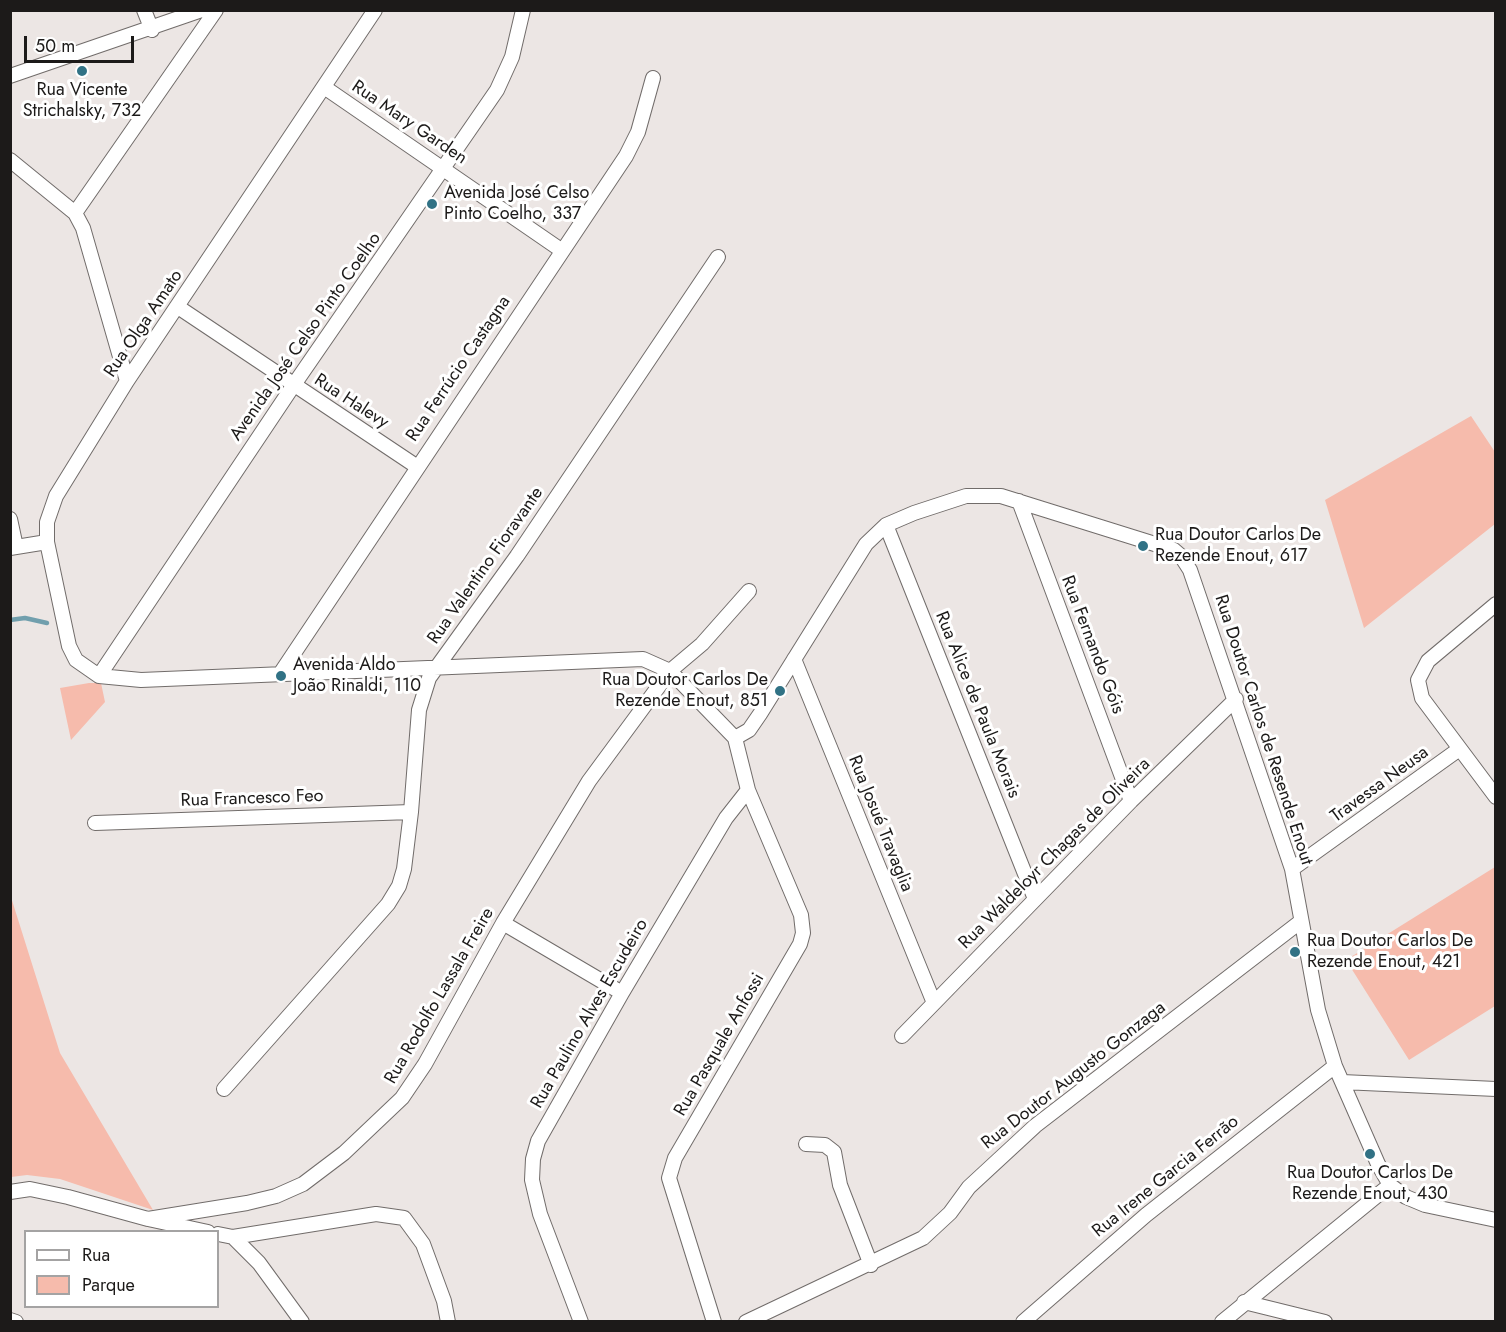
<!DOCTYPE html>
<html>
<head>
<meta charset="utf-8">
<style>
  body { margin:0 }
  #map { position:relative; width:1506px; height:1332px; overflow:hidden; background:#ece6e4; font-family:Jost,sans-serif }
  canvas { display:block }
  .frame { position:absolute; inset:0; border:12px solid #1c1a19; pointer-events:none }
  .legend { position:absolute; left:24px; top:1230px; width:195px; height:78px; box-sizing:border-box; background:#fff; border:2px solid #a4a3a3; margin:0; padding:8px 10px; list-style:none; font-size:18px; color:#1c1a19 }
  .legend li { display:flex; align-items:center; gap:12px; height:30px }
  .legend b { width:30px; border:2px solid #a4a3a3 }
  .scale { position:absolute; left:24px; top:36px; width:110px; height:27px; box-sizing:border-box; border:3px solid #1c1a19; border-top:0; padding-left:8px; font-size:18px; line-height:21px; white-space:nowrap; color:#1c1a19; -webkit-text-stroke:4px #fff; paint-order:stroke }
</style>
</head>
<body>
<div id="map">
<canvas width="1506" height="1332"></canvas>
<div class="frame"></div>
<ul class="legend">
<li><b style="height:8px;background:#fff"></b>Rua</li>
<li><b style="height:16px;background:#f6bbac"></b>Parque</li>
</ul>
<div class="scale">50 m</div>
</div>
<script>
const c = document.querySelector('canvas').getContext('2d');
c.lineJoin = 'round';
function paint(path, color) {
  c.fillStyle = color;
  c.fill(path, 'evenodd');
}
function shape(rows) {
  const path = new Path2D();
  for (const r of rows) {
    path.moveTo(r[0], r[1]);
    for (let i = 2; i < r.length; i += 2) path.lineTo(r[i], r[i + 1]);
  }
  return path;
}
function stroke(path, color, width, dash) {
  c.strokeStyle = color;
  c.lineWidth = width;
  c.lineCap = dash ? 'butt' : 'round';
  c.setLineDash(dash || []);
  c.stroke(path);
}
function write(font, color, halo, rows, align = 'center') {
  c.font = font + ' Jost,sans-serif';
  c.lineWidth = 6;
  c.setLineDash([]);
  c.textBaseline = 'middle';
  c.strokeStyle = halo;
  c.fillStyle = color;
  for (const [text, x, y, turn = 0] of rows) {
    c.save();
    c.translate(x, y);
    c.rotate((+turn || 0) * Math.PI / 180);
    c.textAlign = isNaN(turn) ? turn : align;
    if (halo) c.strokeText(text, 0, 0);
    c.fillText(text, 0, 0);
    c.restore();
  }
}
paint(shape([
  [1471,416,1495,452,1495,524,1364,628,1325,500],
  [89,683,101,683,105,702,71,740,60,688],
  [1495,867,1495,1006,1409,1060,1346,960],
  [10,894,60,1053,153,1210,60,1179,27,1175,11,1177]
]), '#f6bbac');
stroke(shape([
  [10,620,25,618,47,623]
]), '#719fad', 4.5);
const street = shape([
  [144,10,152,30],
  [375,10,127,381,56,496,47,522,47,542,69,646,76,660,99,676,141,680,643,659,670,671,735,738,748,790,726,818,622,993,538,1141,533,1159,532,1180,540,1214,581,1322],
  [10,76,202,10],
  [324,87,561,250],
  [10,160,75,213,83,228,127,381],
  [75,213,216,10],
  [178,307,416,466],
  [1019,501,1131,801],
  [10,519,16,547],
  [886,525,1035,899],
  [10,548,47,542],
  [1496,604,1428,661,1418,680,1422,698,1496,797],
  [794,659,934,1003],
  [280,674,626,156,638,132,653,78],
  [99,676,293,386,497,90,512,57,523,10],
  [735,738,749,730,760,714,866,544,886,525,914,513,966,496,1001,496,1174,550,1181,556,1190,570,1292,869,1318,1010,1335,1066,1378,1164,1390,1185,1406,1197,1425,1205,1496,1220],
  [95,823,411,812],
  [1292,869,1458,750],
  [503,923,622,993],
  [902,1036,1131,801,1236,699],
  [1342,1082,1496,1089],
  [224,1089,388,904,399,886,404,869,411,812,419,710,429,678,517,556,718,257],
  [806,1144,825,1145,834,1152,840,1185,871,1265],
  [10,1192,30,1189,68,1197,148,1219,208,1232],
  [148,1219,247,1203,276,1196,303,1184,344,1153,402,1098,425,1064,503,923,589,781,670,671,702,644,749,591],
  [218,1234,233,1237,259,1263,302,1322],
  [233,1237,376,1214,404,1218,423,1244,444,1301,448,1322],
  [1244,1302,1325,1322],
  [10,1320,16,1322],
  [714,1322,669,1178,675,1158,800,944,803,933,801,915,748,790],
  [746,1322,923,1238,950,1213,969,1187,1035,1126,1300,922],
  [1023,1322,1146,1215,1335,1066],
  [1222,1322,1390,1185]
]);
stroke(street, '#716c6a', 16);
stroke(street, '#fff', 14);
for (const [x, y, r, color] of [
  [82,71,6,"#317285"],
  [432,204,6,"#317285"],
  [1143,546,6,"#317285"],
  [281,676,6,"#317285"],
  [780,691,6,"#317285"],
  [1295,952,6,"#317285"],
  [1370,1154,6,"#317285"]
]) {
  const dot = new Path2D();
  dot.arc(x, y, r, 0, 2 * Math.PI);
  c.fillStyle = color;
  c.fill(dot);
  stroke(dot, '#fff', 2);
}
write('18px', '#1c1a19', '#fff', [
  ["Rua Vicente",82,91,"center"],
  ["Strichalsky, 732",82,112,"center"],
  ["Avenida José Celso",444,194],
  ["Pinto Coelho, 337",444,215],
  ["Rua Doutor Carlos De",1155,536],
  ["Rezende Enout, 617",1155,557],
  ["Avenida Aldo",293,666],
  ["João Rinaldi, 110",293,687],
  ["Rua Doutor Carlos De",768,681,"right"],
  ["Rezende Enout, 851",768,702,"right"],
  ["Rua Doutor Carlos De",1307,942],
  ["Rezende Enout, 421",1307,963],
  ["Rua Doutor Carlos De",1370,1174,"center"],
  ["Rezende Enout, 430",1370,1195,"center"]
], 'left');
write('18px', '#1c1a19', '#fff', [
  ["Rua Mary Garden",409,123,34],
  ["Rua Olga Amato",144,324,-56],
  ["Avenida José Celso Pinto Coelho",306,337,-55],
  ["Rua Ferrúcio Castagna",459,369,-56],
  ["Rua Halevy",351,402,33],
  ["Rua Valentino Fioravante",486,566,-55],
  ["Rua Fernando Góis",1092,645,69],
  ["Rua Alice de Paula Morais",977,705,68],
  ["Rua Doutor Carlos de Resende Enout",1263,730,72],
  ["Travessa Neusa",1380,785,-36],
  ["Rua Francesco Feo",252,799,-2],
  ["Rua Josué Travaglia",880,824,68],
  ["Rua Waldeloyr Chagas de Oliveira",1055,854,-45],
  ["Rua Rodolfo Lassala Freire",440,996,-60],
  ["Rua Paulino Alves Escudeiro",590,1014,-60],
  ["Rua Pasquale Anfossi",720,1045,-60],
  ["Rua Doutor Augusto Gonzaga",1074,1076,-38],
  ["Rua Irene Garcia Ferrão",1166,1177,-39]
]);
</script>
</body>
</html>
